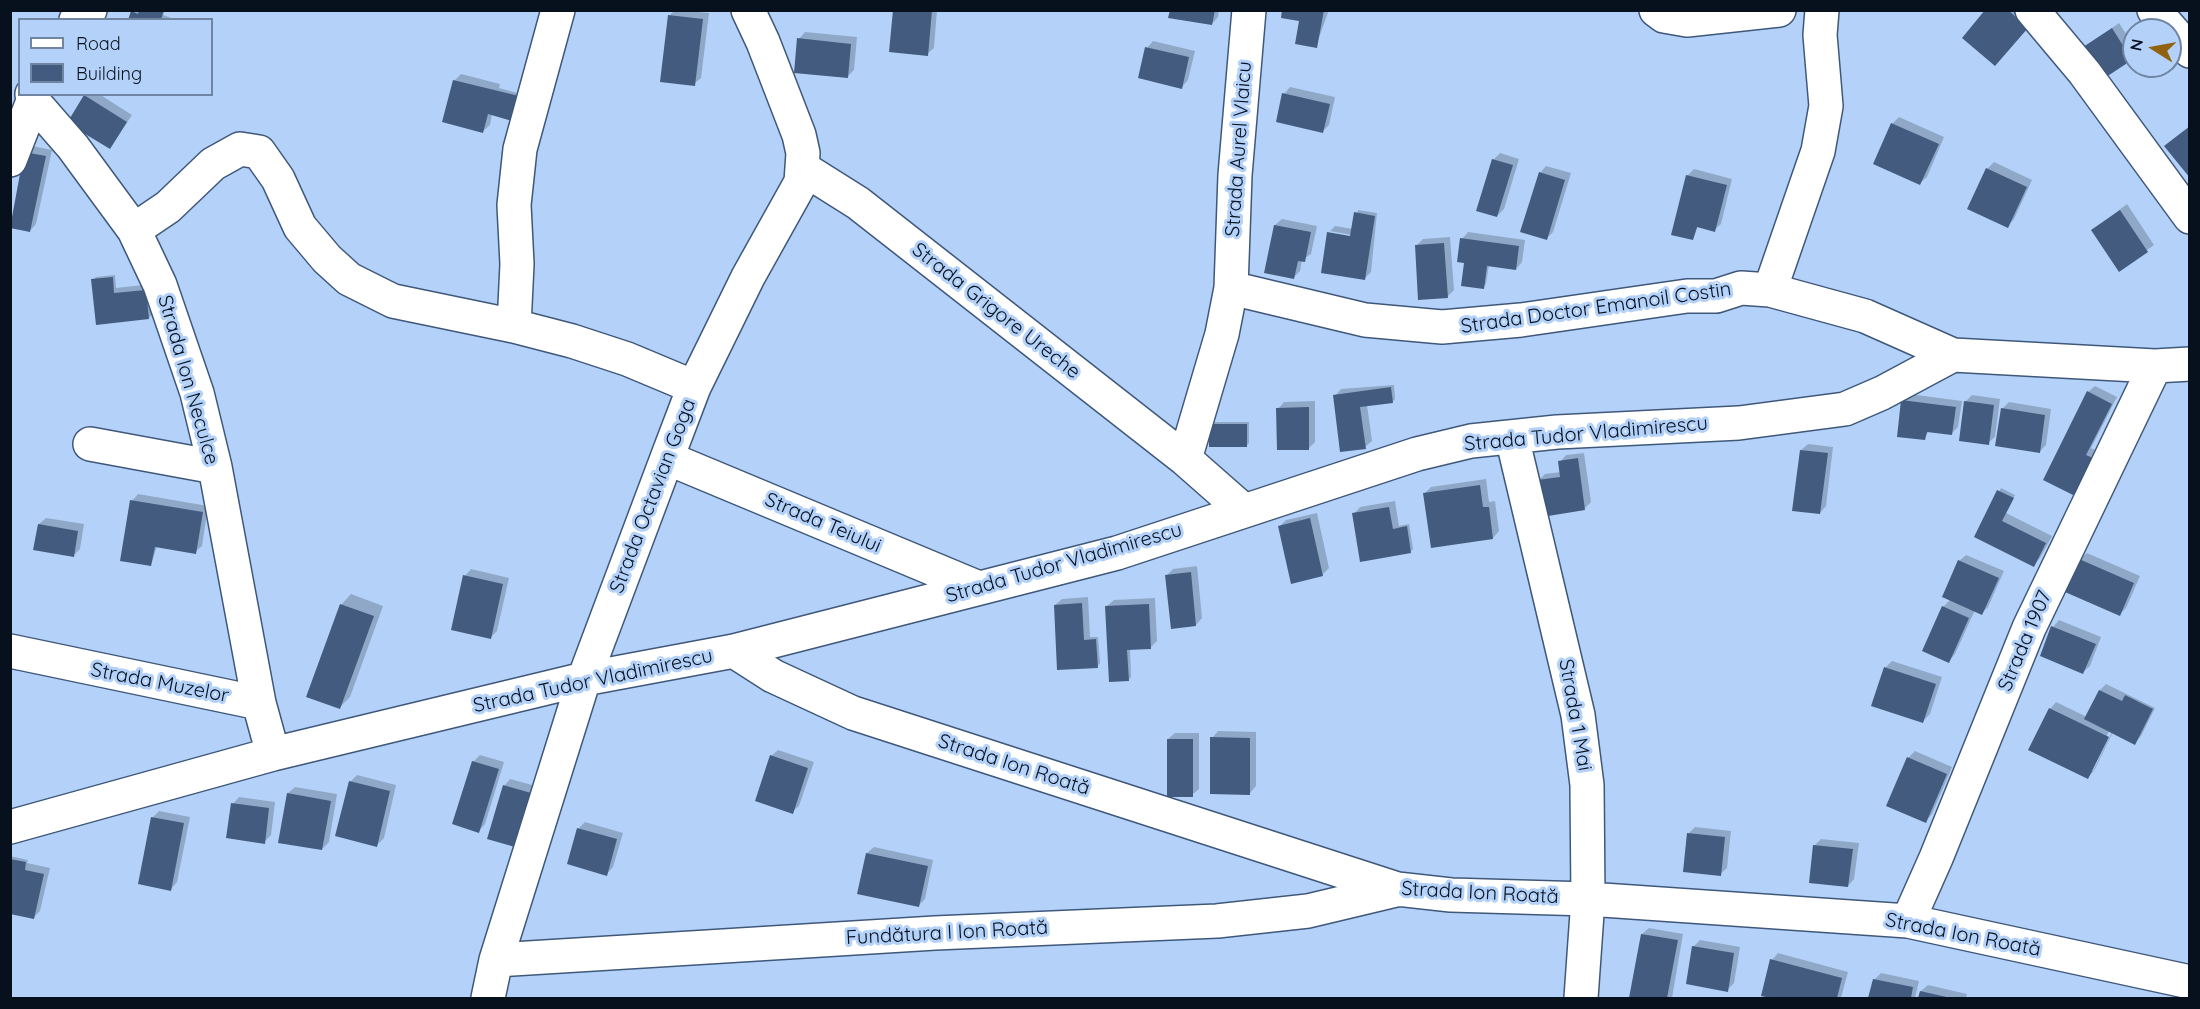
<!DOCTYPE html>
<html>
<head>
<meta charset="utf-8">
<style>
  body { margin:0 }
  #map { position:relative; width:2200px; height:1009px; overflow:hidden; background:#b4d2f9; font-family:Quicksand,sans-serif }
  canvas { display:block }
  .frame { position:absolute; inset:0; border:12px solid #07111e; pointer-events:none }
  .legend { position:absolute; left:18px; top:18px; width:195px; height:78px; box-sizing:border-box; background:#b4d2f9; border:2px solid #6f85a1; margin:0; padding:8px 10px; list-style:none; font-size:18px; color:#07111e }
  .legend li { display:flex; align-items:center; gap:12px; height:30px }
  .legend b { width:30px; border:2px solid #6f85a1 }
  .north { position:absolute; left:2122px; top:18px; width:60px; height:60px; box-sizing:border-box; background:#b4d2f9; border:2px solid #6f85a1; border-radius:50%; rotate:281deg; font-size:16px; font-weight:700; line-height:24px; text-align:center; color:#07111e }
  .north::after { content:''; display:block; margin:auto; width:21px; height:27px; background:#91630e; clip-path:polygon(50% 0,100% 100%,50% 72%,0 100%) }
</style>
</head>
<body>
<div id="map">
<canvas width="2200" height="1009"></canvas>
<div class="frame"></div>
<ul class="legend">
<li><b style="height:8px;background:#fff"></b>Road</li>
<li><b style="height:16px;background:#425b7e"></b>Building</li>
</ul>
<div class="north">N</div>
</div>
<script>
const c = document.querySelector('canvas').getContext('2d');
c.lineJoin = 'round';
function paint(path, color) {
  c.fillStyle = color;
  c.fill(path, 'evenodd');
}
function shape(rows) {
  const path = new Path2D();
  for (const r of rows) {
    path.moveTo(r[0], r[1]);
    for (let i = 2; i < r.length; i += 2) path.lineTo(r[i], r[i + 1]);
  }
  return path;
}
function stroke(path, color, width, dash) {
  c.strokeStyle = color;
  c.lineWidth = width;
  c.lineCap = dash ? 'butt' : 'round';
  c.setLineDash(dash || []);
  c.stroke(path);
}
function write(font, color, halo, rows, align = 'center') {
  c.font = font + ' Quicksand,sans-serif';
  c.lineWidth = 6;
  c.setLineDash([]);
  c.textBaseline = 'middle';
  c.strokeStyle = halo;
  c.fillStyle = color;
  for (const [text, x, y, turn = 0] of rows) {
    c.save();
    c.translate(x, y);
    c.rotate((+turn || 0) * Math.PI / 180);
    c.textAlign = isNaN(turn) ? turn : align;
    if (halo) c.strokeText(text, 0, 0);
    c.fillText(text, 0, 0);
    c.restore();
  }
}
paint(shape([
  [134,10,165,10,163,15,174,19,129,20],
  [675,10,709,13,701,78,694,84,669,16],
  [895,10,937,10,934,48,927,54],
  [1171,10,1219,10,1218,17,1212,24],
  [1284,10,1329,10,1316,46,1301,20],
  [1987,10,2022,10,2033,20,2001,58],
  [2119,23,2134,46,2134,57,2101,79,2082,49],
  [805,32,857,37,854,70,847,77,799,39],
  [1153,41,1195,51,1188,80,1182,87,1147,48],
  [461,74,500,84,499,88,521,94,492,114,490,125,483,131,454,81],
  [1290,87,1335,97,1329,125,1323,131,1284,94],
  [86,94,99,94,132,115,110,148,85,96],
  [1899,117,1944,137,1927,177,1920,183,1875,163,1893,123],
  [32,146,52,150,36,224,30,231,26,152],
  [1500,153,1519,159,1504,209,1497,216,1493,160],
  [1994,162,2032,180,2014,219,2008,226,1987,169],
  [1546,166,1571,173,1553,232,1546,239,1540,173],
  [1694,169,1732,179,1721,224,1714,230,1698,226,1693,239,1687,176],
  [2127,204,2154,245,2120,270,2093,230],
  [1358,210,1377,213,1371,272,1365,278,1352,235,1330,231,1335,226,1353,229],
  [1282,219,1317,226,1311,254,1302,260,1300,271,1294,277,1266,272,1275,225],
  [1468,232,1525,240,1522,262,1516,269,1489,265,1486,284,1483,287,1465,264,1462,239],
  [1450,237,1454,290,1447,297,1416,246,1423,239],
  [115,275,116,288,152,284,155,311,149,318,93,280,96,277],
  [1394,385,1395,399,1392,402,1367,405,1372,441,1365,447,1335,396,1341,389],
  [2095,386,2117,397,2091,448,2101,453,2083,488,2088,392],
  [1909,394,1962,401,1958,427,1952,433,1929,430,1925,438,1903,401],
  [1972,395,2000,399,1995,437,1988,443,1965,402],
  [1315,401,1315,442,1309,448,1278,409,1284,402],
  [2009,402,2051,409,2046,445,2039,452,2002,409],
  [1214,422,1249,422,1249,443,1246,446,1211,425],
  [1808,444,1833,447,1826,506,1820,513,1801,450],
  [1584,453,1591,502,1584,509,1538,481,1545,474,1561,472,1560,462,1566,455],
  [1486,479,1489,502,1495,501,1499,531,1493,538,1424,494,1431,487],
  [2001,488,2015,495,2006,513,2052,536,2040,558,2034,565,1976,536],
  [138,494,208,506,202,546,195,552,157,546,151,565,132,501],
  [1395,501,1399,526,1409,524,1413,549,1410,552,1354,514,1360,507],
  [1317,513,1329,568,1322,575,1280,526,1286,520],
  [46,518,84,524,80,549,73,556,39,524],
  [2087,553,2140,576,2126,608,2120,614,2067,591,2080,559],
  [1966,555,2004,571,1988,607,1982,613,1975,610,1955,654,1949,661,1943,607,1951,599,1959,561],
  [1197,566,1202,618,1196,625,1167,575,1173,569],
  [471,569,509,578,497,631,490,638,465,576],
  [351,594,383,606,350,697,340,707,341,605],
  [1088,597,1090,637,1098,637,1100,663,1097,666,1055,605,1062,599],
  [1155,598,1157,641,1151,647,1130,648,1131,677,1128,680,1107,606,1114,600],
  [2059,620,2101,637,2090,666,2083,672,2053,627],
  [1892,661,1942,677,1930,714,1923,721,1885,668],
  [2106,684,2155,708,2141,736,2135,743,2113,732,2094,771,2088,777,2050,709,2056,702,2087,717,2100,690],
  [2110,729,2113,730,2093,771,2090,771],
  [1218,731,1256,732,1256,786,1250,793,1212,738],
  [1175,733,1199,733,1199,789,1192,795,1168,739],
  [778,750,814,762,799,806,792,812,771,756],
  [1915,751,1952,767,1932,814,1926,821,1908,758],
  [480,755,504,762,485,824,479,831,473,762],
  [357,775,396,785,384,838,377,845,350,782],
  [510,779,543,788,529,840,504,786],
  [295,787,337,794,329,842,322,849,288,793],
  [239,797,275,802,271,835,264,842,233,804],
  [159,811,190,817,177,882,171,889,152,818],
  [585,822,623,833,613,867,607,874,578,829],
  [1695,827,1731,831,1727,868,1720,874,1688,834],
  [1821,839,1859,843,1854,879,1848,886,1814,846],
  [874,847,933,860,925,899,918,906,867,853],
  [10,856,28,860,27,863,50,868,40,911,34,917,10,912],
  [1649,928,1683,934,1672,998,1631,998,1642,934],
  [1700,940,1740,947,1734,983,1727,990,1693,947],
  [1778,953,1848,972,1841,998,1777,998,1763,995,1772,960],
  [1881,973,1919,981,1915,998,1870,998,1874,980],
  [1928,985,1967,994,1966,998,1920,998,1921,991]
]), '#0003');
paint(shape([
  [139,10,164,10,161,20,128,20,131,11,138,14],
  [893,10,932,10,928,56,889,52],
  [1170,10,1215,10,1212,25,1168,18],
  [1282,10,1324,10,1317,48,1295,44,1299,21,1281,18],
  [1985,10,2008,10,2028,28,1995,66,1962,38],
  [668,15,703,19,695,86,660,82],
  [2112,28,2132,60,2100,81,2080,49],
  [797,38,851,44,848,78,794,73],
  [1145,47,1189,57,1182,89,1138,78],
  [453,80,519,96,512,121,488,114,483,133,442,122],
  [1282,93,1330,104,1323,133,1276,122],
  [84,95,127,122,110,149,67,123],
  [1891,123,1939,144,1920,185,1873,164],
  [2190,126,2190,178,2164,146],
  [24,152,46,156,30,232,10,228],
  [1492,159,1513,165,1497,217,1476,211],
  [1986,168,2027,187,2008,228,1967,209],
  [1539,172,1565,180,1547,240,1520,232],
  [1686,175,1727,185,1715,232,1697,227,1693,240,1671,235],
  [2120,210,2148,252,2119,272,2091,230],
  [1354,212,1375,216,1365,280,1321,273,1327,232,1350,236],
  [1274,225,1311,232,1305,262,1298,261,1294,279,1264,273],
  [1460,238,1519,246,1516,270,1487,266,1484,289,1461,286,1464,263,1457,262],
  [1444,243,1448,298,1418,300,1415,245],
  [113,277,114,293,146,290,149,319,96,325,91,279],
  [1391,387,1393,403,1360,407,1366,449,1340,452,1333,395],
  [2087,391,2112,404,2086,455,2095,459,2077,497,2043,480],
  [1901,400,1956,407,1952,435,1927,432,1925,440,1897,437],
  [1964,401,1994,405,1989,445,1959,441],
  [1309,407,1309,450,1277,450,1276,408],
  [2001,408,2045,415,2040,453,1995,446],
  [1209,424,1247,424,1247,447,1209,447],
  [1800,450,1828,453,1820,514,1792,511],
  [1578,458,1585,510,1542,517,1537,480,1560,477,1558,461],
  [1480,485,1483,507,1489,507,1493,539,1431,548,1423,493],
  [1997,490,2014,498,2002,521,2046,543,2034,567,1974,537],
  [130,500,203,512,196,554,155,547,151,566,120,561],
  [1389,507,1393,529,1407,526,1411,553,1360,562,1352,513],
  [1310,518,1323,576,1291,584,1278,526],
  [38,524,78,531,74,557,33,550],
  [2079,559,2134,583,2120,616,2065,592],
  [1958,560,1999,578,1982,615,1942,597],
  [1191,572,1196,626,1171,629,1165,575],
  [463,575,503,584,491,639,451,630],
  [1082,603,1084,640,1096,639,1098,668,1057,670,1054,605],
  [340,604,374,616,340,709,306,697],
  [1149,604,1151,649,1127,650,1129,681,1109,682,1105,606],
  [1942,606,1969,618,1949,663,1922,651],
  [2051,626,2096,644,2083,674,2040,656],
  [1884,667,1936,684,1923,723,1871,706],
  [2099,690,2122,701,2125,695,2153,709,2135,745,2084,719],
  [2049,708,2109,737,2088,779,2028,750],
  [1210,737,1250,738,1250,795,1210,794],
  [1167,739,1193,739,1193,797,1167,797],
  [770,755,808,768,793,814,755,801],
  [1907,757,1947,774,1926,823,1886,806],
  [472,761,499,769,479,833,452,824],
  [349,781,390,791,377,847,335,836],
  [503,785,538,795,522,849,487,839],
  [287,793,331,801,322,850,278,843],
  [231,803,269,808,265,844,226,838],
  [151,817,184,823,171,891,138,884],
  [577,828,617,839,607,876,567,864],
  [1687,833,1725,837,1721,876,1683,872],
  [1813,845,1853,849,1848,887,1809,883],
  [866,853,928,866,919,907,857,894],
  [10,859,26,862,25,870,44,874,34,919,10,914],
  [1641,934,1678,940,1667,998,1629,998],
  [1692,946,1734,953,1728,992,1686,984],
  [1770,959,1842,978,1837,998,1771,998,1761,996],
  [1873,979,1913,987,1911,998,1868,998],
  [1920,991,1951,998,1918,998]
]), '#425b7e');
const minor = shape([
  [1656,10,1664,16,1687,20,1779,10],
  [2032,10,2084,72,2190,217],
  [2154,10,2190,51],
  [76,20,90,10],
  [32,94,33,101,73,147,134,230,160,285,197,393,215,467,259,703],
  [10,160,33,101],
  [804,169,858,203,1185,459,1243,510],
  [134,230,168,207,213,164,240,149,259,152,278,179,300,227,327,259,349,279,393,301,514,326,572,341,627,359,694,387],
  [1231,288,1365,320,1442,327,1521,320,1687,296,1716,296,1741,288,1770,290,1865,316,1953,355],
  [1770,290,1818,151,1826,106,1820,35,1822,10],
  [514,326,517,264,514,205,520,149,558,10],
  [1512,437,1578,715,1587,785,1588,899,1581,998],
  [90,444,215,467],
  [667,458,979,588],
  [1185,459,1222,334,1231,288,1235,175,1249,10],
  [10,651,259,703,273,754],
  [734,651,773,676,853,713,1397,889,1451,895,1588,899,1908,921,2190,982],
  [10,827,273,754,584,679,734,651,1117,553,1417,454,1471,441,1557,432,1739,423,1845,409,1882,393,1953,355,2155,366,2190,364],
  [1908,921,1936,858,2029,628,2155,366],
  [496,960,935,933,1217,921,1308,911,1396,890],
  [488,998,496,960,584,679,667,458,694,387,748,277,801,182,803,153,799,135,763,42,748,10]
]);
stroke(minor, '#3f587a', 36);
stroke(minor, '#fff', 33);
write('20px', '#07111e', '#b4d2f9', [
  ["Strada Aurel Vlaicu",1239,149,-86],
  ["Strada Doctor Emanoil Costin",1596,308,-8],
  ["Strada Grigore Ureche",996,311,38],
  ["Strada Ion Neculce",188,380,74],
  ["Strada Tudor Vladimirescu",1586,434,-5],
  ["Strada Octavian Goga",653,496,-69],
  ["Strada Teiului",823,523,23],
  ["Strada Tudor Vladimirescu",1064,563,-16],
  ["Strada 1907",2025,641,-67],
  ["Strada Tudor Vladimirescu",593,681,-12],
  ["Strada Muzelor",160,683,11],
  ["Strada 1 Mai",1575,715,80],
  ["Strada Ion Roată",1014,765,18],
  ["Strada Ion Roată",1480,893,3],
  ["Fundătura I Ion Roată",947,933,-3],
  ["Strada Ion Roată",1963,935,11]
]);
</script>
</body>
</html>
